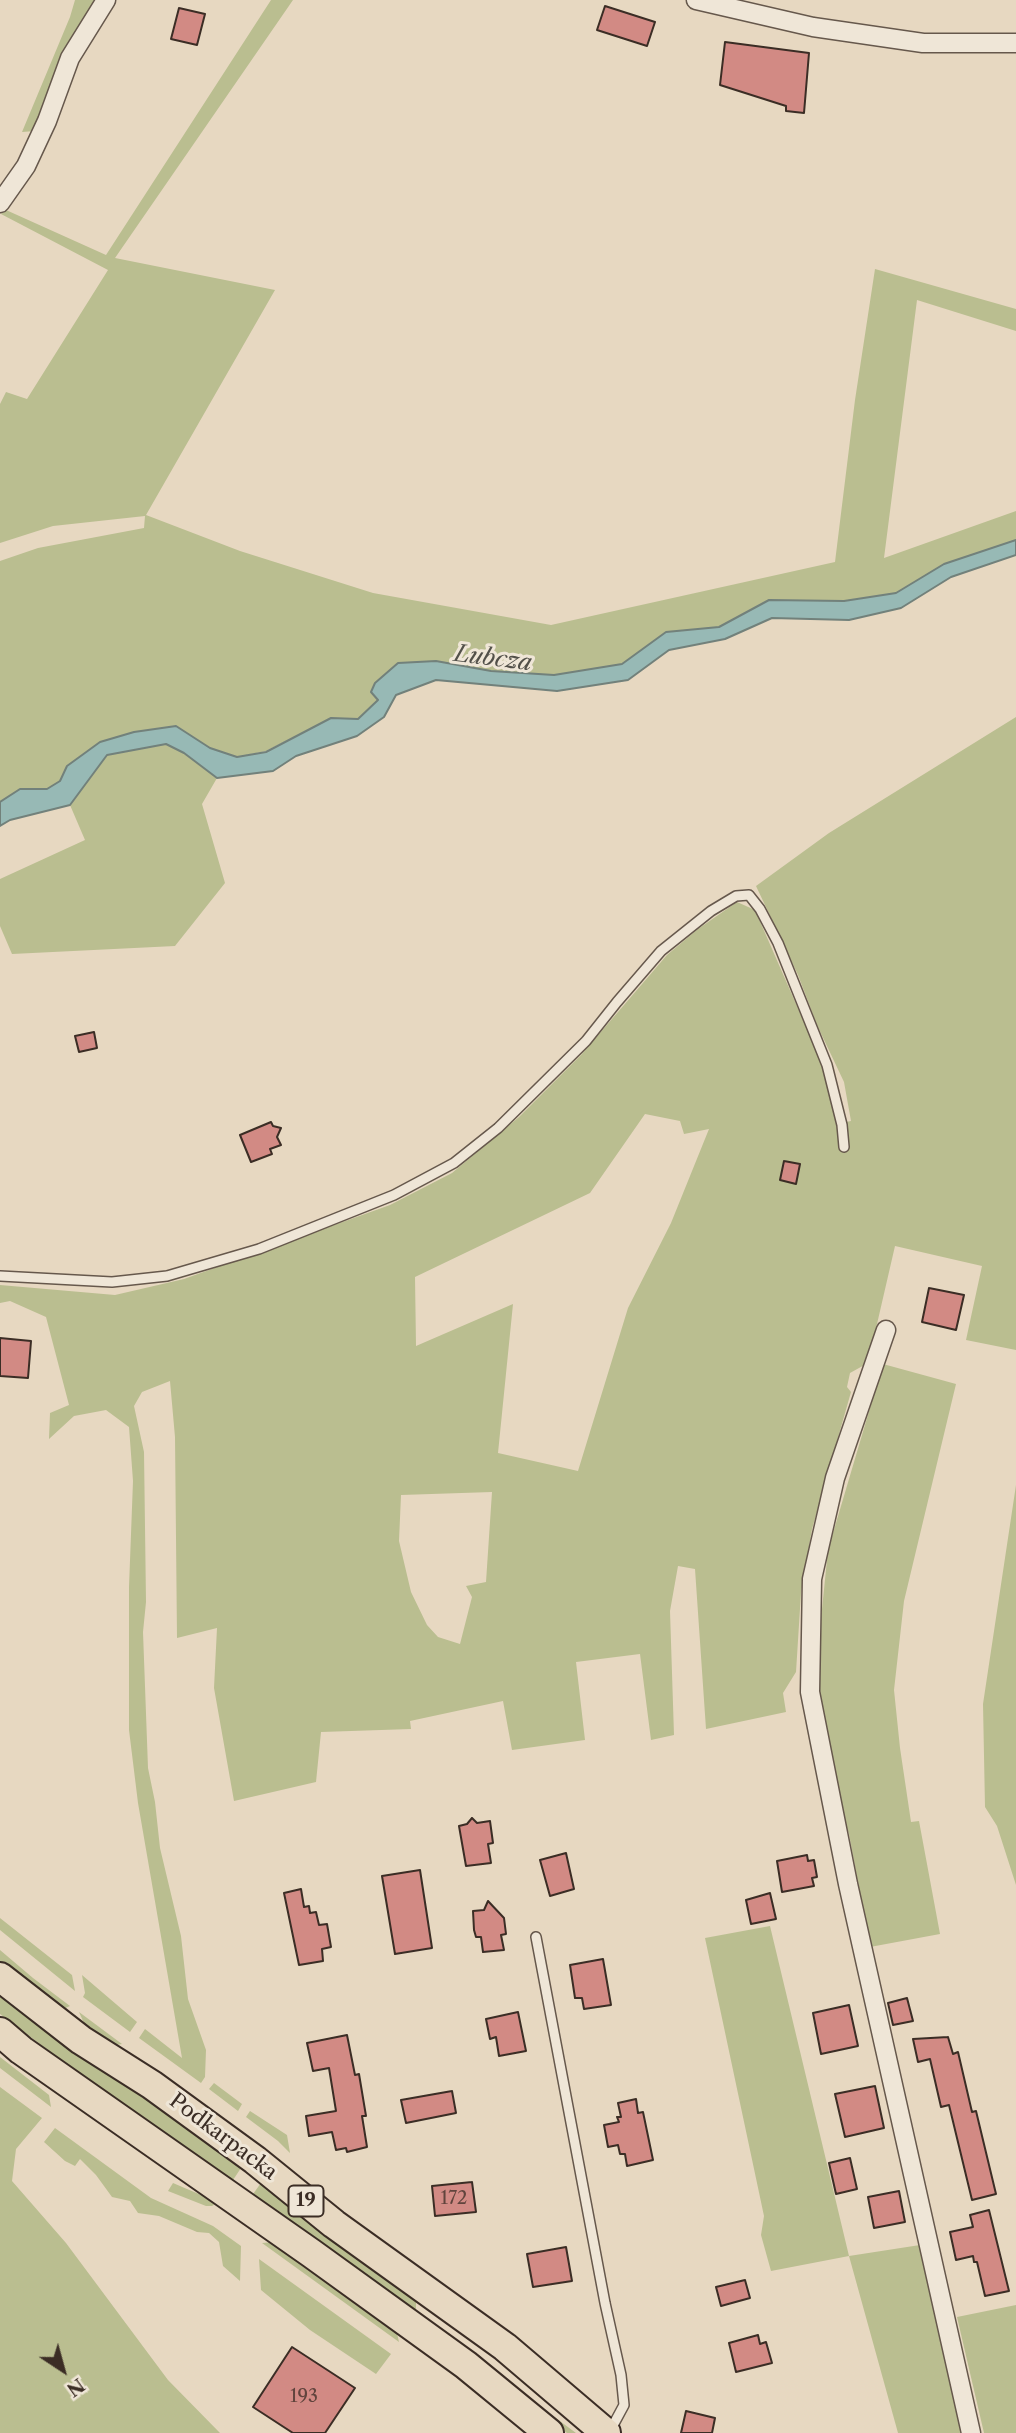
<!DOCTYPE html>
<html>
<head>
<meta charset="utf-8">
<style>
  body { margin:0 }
  #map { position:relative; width:1016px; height:2433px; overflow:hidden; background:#e7d8c1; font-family:"Libre Caslon Text",serif }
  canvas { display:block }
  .north { position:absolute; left:28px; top:2335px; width:70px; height:70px; -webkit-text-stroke:5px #efe6d7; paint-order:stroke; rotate:144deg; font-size:19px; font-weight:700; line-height:28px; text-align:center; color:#3b2d25 }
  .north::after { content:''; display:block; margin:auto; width:24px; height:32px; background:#3b2d25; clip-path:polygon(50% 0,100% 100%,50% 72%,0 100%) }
</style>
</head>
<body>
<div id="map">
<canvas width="1016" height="2433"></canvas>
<div class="north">N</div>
</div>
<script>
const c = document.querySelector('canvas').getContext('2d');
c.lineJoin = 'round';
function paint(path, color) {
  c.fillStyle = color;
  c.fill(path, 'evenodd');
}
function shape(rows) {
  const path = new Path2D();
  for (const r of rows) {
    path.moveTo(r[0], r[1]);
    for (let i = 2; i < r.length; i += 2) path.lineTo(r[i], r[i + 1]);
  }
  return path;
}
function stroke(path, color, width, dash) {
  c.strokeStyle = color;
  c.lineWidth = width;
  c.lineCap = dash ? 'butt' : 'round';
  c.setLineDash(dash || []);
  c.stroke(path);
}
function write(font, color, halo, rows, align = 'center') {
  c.font = font + ' "Libre Caslon Text",serif';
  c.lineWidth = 6;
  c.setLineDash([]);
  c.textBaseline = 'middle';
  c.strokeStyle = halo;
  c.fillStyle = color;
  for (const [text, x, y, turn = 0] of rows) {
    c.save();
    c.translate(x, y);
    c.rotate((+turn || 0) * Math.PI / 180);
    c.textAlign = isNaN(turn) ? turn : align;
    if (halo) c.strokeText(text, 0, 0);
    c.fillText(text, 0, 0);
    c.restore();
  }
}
paint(shape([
  [75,0,100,0,35,131,22,132,70,17],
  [271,0,293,0,115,258,275,290,146,515,240,551,373,593,551,625,835,562,855,400,875,269,1016,309,1016,331,917,300,884,558,1016,511,1016,540,944,564,896,593,844,601,769,600,719,627,666,632,622,664,554,675,491,671,436,661,378,700,358,719,331,718,266,751,237,757,210,748,176,726,134,732,100,742,67,766,60,781,47,789,20,789,0,802,0,561,38,548,144,528,145,516,53,526,0,543,0,404,6,392,27,399,108,270,1,214,6,210,106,255],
  [1016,717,1016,1350,966,1340,982,1266,895,1246,868,1363,850,1373,847,1387,851,1392,812,1529,801,1593,796,1672,783,1693,786,1712,706,1729,695,1569,678,1566,670,1611,674,1735,651,1740,640,1654,576,1662,585,1740,512,1750,503,1701,410,1721,411,1729,321,1732,316,1782,234,1801,214,1688,217,1628,177,1638,175,1437,170,1381,142,1392,134,1406,144,1452,146,1602,143,1632,148,1768,155,1802,160,1848,181,1936,188,1999,206,2050,205,2077,201,2083,139,2038,145,2029,182,2058,138,1803,129,1730,129,1587,133,1481,129,1427,106,1410,74,1416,49,1439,50,1413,69,1405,46,1317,10,1301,0,1303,0,1285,115,1295,184,1279,390,1205,452,1173,519,1117,581,1055,667,955,698,929,737,902,755,910,824,1068,836,1124,851,1121,844,1082,817,1025,798,975,756,886,829,833],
  [645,1114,680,1121,684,1134,709,1129,671,1223,628,1308,578,1471,498,1453,513,1304,416,1346,415,1277,590,1193],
  [492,1492,486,1582,466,1586,472,1597,460,1644,438,1637,427,1625,411,1592,399,1541,401,1495],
  [166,744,184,753,217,778,202,804,225,883,175,946,12,954,0,926,0,879,85,840,70,805,106,755],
  [883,1364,956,1384,904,1601,894,1690,900,1748,911,1822,919,1821,940,1934,870,1947,849,1834,840,1810,815,1678,828,1550],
  [1016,1485,1016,1885,997,1826,985,1807,983,1704],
  [0,1918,72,1975,75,1991,0,1930],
  [770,1926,849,2256,920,2245,964,2433,898,2433,849,2256,771,2271,761,2235,764,2216,705,1938],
  [0,1950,33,1978,70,2006,61,2010,21,1979,0,1961],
  [82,1975,137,2022,130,2032,83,1997,85,1993],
  [0,1992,100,2066,243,2165,231,2183,70,2067,0,2014],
  [79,2012,122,2044,110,2046,87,2030],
  [0,2057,49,2095,51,2107,0,2068],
  [214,2083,242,2104,238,2111,209,2089],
  [0,2087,42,2118,16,2149,12,2181,66,2243,168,2380,220,2433,0,2433],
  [250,2111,287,2135,290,2153,278,2141,246,2117],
  [55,2128,151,2198,213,2226,241,2246,240,2281,223,2266,219,2242,209,2233,197,2232,159,2216,138,2213,130,2201,112,2197,96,2175,80,2159,75,2166,65,2161,44,2142],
  [263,2180,411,2294,416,2302,416,2312,251,2197],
  [173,2183,187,2189,218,2202,212,2206,206,2206,168,2191],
  [274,2242,396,2329,399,2342,262,2243],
  [259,2259,391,2354,376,2374,310,2330,261,2290],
  [1016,2305,1016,2433,984,2433,957,2317],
  [454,2339,549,2413,576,2433,567,2433,452,2342]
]), '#babe90');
const water = shape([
  [1016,540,1016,555,951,577,901,608,849,620,772,618,725,639,669,650,628,680,557,691,436,680,396,695,384,717,357,736,296,756,273,771,217,778,184,753,166,744,107,755,70,805,10,820,0,826,0,802,20,789,47,789,60,781,67,766,100,742,134,732,176,726,210,748,237,757,266,752,331,718,358,719,378,700,371,692,375,683,398,663,436,661,491,671,554,675,622,664,666,632,719,627,769,600,844,601,896,593,944,564,1016,540]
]);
paint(water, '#97b9b5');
stroke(water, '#72817b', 2);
const building = shape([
  [605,6,655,22,647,46,597,30,605,6],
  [179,8,205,14,197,45,171,39,179,8],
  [725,42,809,53,804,113,786,111,786,106,720,85,725,42],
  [94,1032,97,1048,79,1052,75,1036,94,1032],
  [271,1122,273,1126,281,1128,277,1137,281,1145,270,1149,272,1154,251,1162,240,1135,271,1122],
  [784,1161,800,1164,796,1184,780,1180,784,1161],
  [929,1288,964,1295,956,1330,922,1322,929,1288],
  [0,1338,31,1341,28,1378,0,1376,0,1338],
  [472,1818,477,1823,490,1821,493,1843,488,1844,491,1863,466,1866,459,1826,467,1824,472,1818],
  [566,1853,574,1889,550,1896,540,1860,566,1853],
  [807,1855,808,1861,814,1860,817,1877,812,1878,814,1886,782,1892,777,1861,807,1855],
  [420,1870,432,1948,395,1954,382,1876,420,1870],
  [301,1889,304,1907,309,1906,310,1913,316,1912,319,1925,327,1924,331,1947,322,1949,323,1961,299,1965,284,1893,301,1889],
  [770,1893,776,1919,751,1924,746,1900,770,1893],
  [488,1901,504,1918,506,1934,501,1935,504,1950,483,1952,481,1937,476,1937,474,1930,473,1911,484,1910,488,1901],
  [603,1959,611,2005,584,2009,582,1998,575,1998,570,1965,603,1959],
  [907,1998,913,2021,893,2025,888,2003,907,1998],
  [849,2005,858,2046,821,2054,813,2013,849,2005],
  [518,2012,526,2051,499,2056,496,2037,490,2039,486,2019,518,2012],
  [347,2035,355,2075,359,2074,366,2116,362,2116,367,2147,347,2152,346,2148,336,2150,332,2132,309,2136,306,2116,336,2111,329,2068,313,2071,307,2043,347,2035],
  [948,2037,953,2054,958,2052,972,2112,976,2111,996,2194,972,2200,949,2105,941,2107,930,2059,918,2062,913,2039,948,2037],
  [875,2086,884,2128,845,2137,835,2094,875,2086],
  [452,2091,456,2113,406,2123,401,2100,452,2091],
  [636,2099,638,2113,643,2112,653,2160,627,2166,625,2154,620,2154,618,2145,608,2147,604,2125,619,2122,617,2117,621,2117,618,2103,636,2099],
  [850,2158,857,2189,836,2194,829,2163,850,2158],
  [472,2182,476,2212,435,2216,432,2186,472,2182],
  [899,2191,905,2222,874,2228,868,2197,899,2191],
  [989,2210,1009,2291,985,2296,977,2262,974,2262,973,2256,956,2260,950,2232,973,2227,970,2215,989,2210],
  [566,2247,572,2281,533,2287,527,2254,566,2247],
  [745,2280,750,2298,721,2306,716,2287,745,2280],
  [758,2335,760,2344,766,2342,772,2363,736,2372,729,2343,758,2335],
  [292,2347,355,2388,325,2433,293,2433,253,2407,292,2347],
  [686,2411,715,2418,712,2433,681,2433,686,2411]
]);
paint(building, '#d28a84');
stroke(building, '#3b2d25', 2);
const service = shape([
  [0,1276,112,1282,167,1276,259,1249,394,1195,454,1163,498,1128,586,1041,617,1002,661,951,711,911,736,896,749,895,760,909,778,943,827,1065,842,1125,844,1147],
  [536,1937,605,2303,621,2375,624,2405,610,2431]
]);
const minor = shape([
  [696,0,813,27,923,43,1016,43],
  [0,203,26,166,47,121,70,58,106,0],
  [886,1330,835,1478,812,1579,810,1692,848,1884,971,2433]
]);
const trunk = shape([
  [0,1977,81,2040,152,2085,255,2160,334,2224,505,2347,606,2433],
  [0,2032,21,2050,311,2253,466,2365,549,2433]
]);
stroke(service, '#66584c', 12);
stroke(minor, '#66584c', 21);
stroke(trunk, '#3b2d25', 32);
stroke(service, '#efe6d7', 9);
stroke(minor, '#efe6d7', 18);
stroke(trunk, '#e7d8c1', 28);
write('18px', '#61443d', null, [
  ["172",454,2199],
  ["193",304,2397]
]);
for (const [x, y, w] of [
  [306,2201,35]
]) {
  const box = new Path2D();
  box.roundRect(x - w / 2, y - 15.5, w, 31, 5);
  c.fillStyle = '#efe6d7';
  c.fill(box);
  stroke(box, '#3b2d25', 2);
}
write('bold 19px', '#3b2d25', null, [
  ["19",306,2201]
]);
write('21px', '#3b2d25', '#efe6d7', [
  ["Podkarpacka",223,2137,37]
]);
write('italic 23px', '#525049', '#efe6d7', [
  ["Lubcza",493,659,7]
]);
</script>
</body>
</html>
